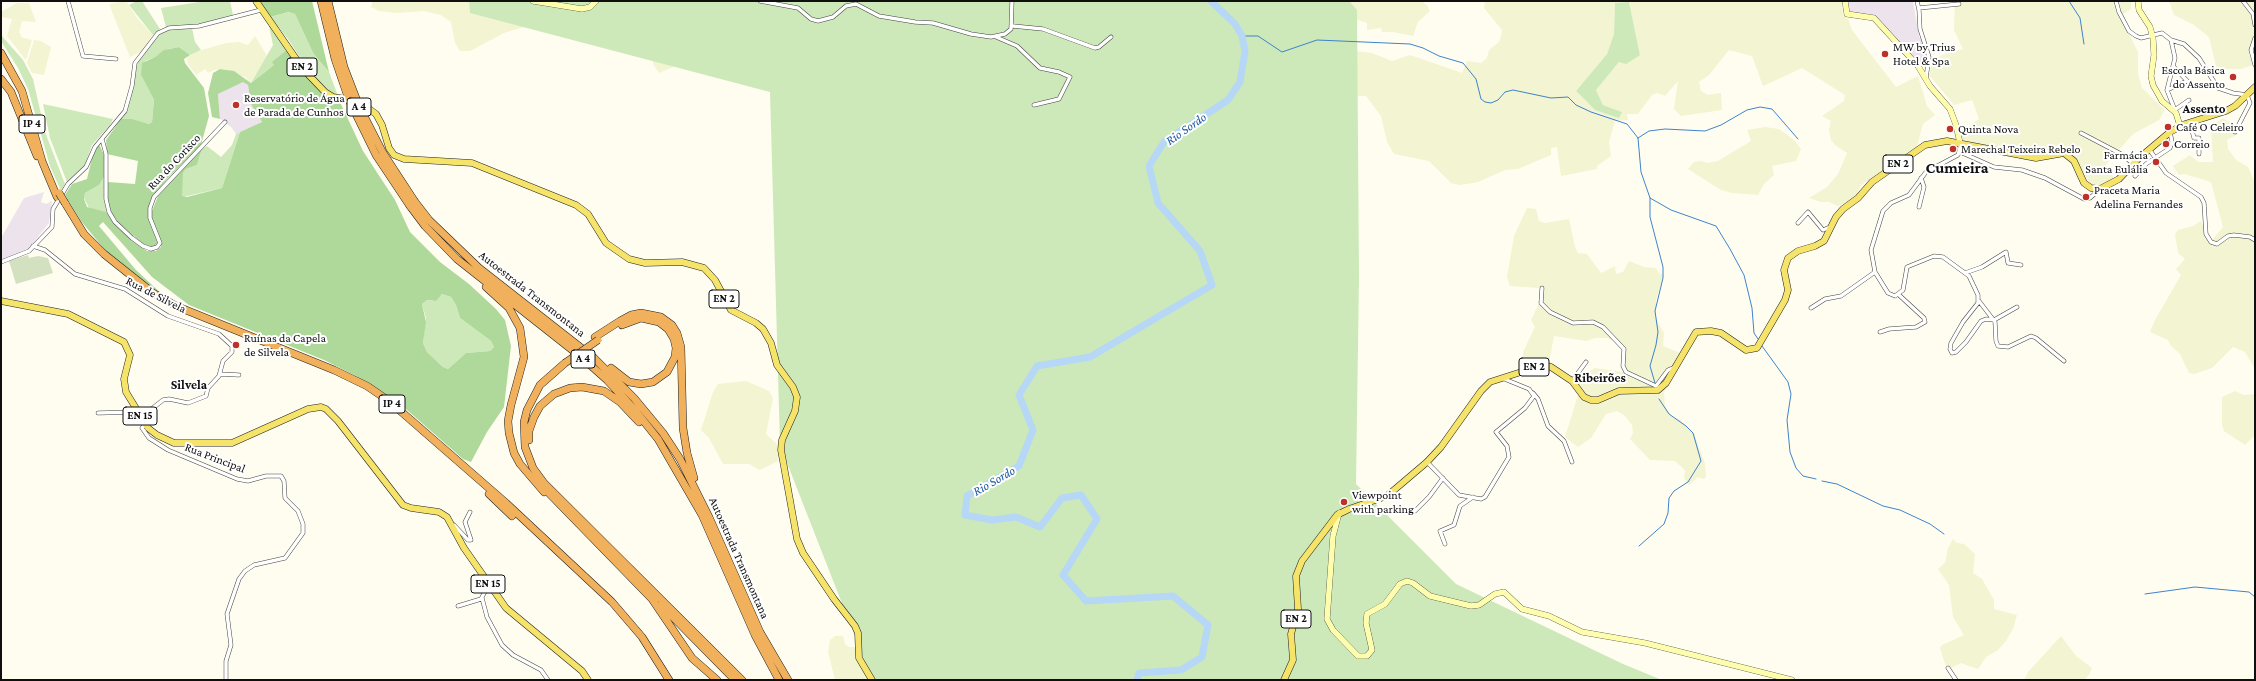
<!DOCTYPE html>
<html>
<head>
<meta charset="utf-8">
<style>
  body { margin:0 }
  #map { position:relative; width:2256px; height:681px; overflow:hidden; background:#fffdf0; font-family:"Crimson Pro",serif }
  canvas { display:block }
  .frame { position:absolute; inset:0; border:2px solid #0f0f0f; pointer-events:none }
</style>
</head>
<body>
<div id="map">
<canvas width="2256" height="681"></canvas>
<div class="frame"></div>
</div>
<script>
const c = document.querySelector('canvas').getContext('2d');
c.lineJoin = 'round';
function paint(path, color) {
  c.fillStyle = color;
  c.fill(path, 'evenodd');
}
function shape(rows) {
  const path = new Path2D();
  for (const r of rows) {
    path.moveTo(r[0], r[1]);
    for (let i = 2; i < r.length; i += 2) path.lineTo(r[i], r[i + 1]);
  }
  return path;
}
function stroke(path, color, width, dash) {
  c.strokeStyle = color;
  c.lineWidth = width;
  c.lineCap = dash ? 'butt' : 'round';
  c.setLineDash(dash || []);
  c.stroke(path);
}
function write(font, color, halo, rows, align = 'center') {
  c.font = font + ' "Crimson Pro",serif';
  c.lineWidth = 4;
  c.setLineDash([]);
  c.textBaseline = 'middle';
  c.strokeStyle = halo;
  c.fillStyle = color;
  for (const [text, x, y, turn = 0] of rows) {
    c.save();
    c.translate(x, y);
    c.rotate((+turn || 0) * Math.PI / 180);
    c.textAlign = isNaN(turn) ? turn : align;
    if (halo) c.strokeText(text, 0, 0);
    c.fillText(text, 0, 0);
    c.restore();
  }
}
paint(shape([
  [1848,1,1913,1,1919,36,1927,51,1927,61,1919,65,1871,14,1859,15,1849,11],
  [243,81,248,85,251,104,262,122,236,134,231,127,220,119,218,94],
  [44,192,41,202,46,204,52,201,49,223,29,248,1,260,1,238,24,198]
]), '#ede3ed');
paint(shape([
  [126,1,137,18,153,35,142,51,130,57,109,4],
  [373,1,661,1,676,66,659,73,653,64,653,53,527,26,504,33,470,51,460,51,455,43,451,22,441,15,424,11,397,13,379,11,371,7],
  [1315,1,1421,1,1427,5,1430,11,1418,22,1413,36,1393,32,1382,32,1381,28,1367,30,1367,23,1330,11],
  [1485,1,1842,1,1843,14,1848,19,1852,30,1896,87,1918,76,1927,106,1935,115,1923,124,1917,146,1861,185,1856,197,1838,206,1829,202,1821,202,1809,198,1827,187,1838,174,1847,153,1835,145,1831,140,1829,130,1831,121,1822,116,1844,101,1845,95,1802,68,1763,86,1752,56,1729,50,1709,75,1699,82,1701,91,1708,95,1721,93,1722,110,1681,116,1674,109,1678,81,1665,96,1657,93,1652,95,1638,114,1627,114,1628,120,1615,121,1609,142,1611,156,1597,166,1597,169,1561,176,1557,147,1551,148,1551,155,1518,169,1505,170,1478,182,1460,185,1451,183,1429,161,1394,154,1387,142,1381,116,1366,96,1356,96,1355,51,1372,53,1392,61,1410,55,1462,73,1467,61,1481,63,1487,58,1489,50,1499,42,1501,36,1502,30,1484,8],
  [1629,2,1640,55,1619,62,1596,90,1603,105,1622,112,1595,110,1576,91,1607,54,1614,34,1615,3],
  [1955,1,2131,1,2131,9,2120,16,2138,52,2138,74,2142,88,2165,110,2159,120,2133,134,2105,166,2115,179,2101,186,2091,185,2074,156,2067,152,2044,156,2032,155,1962,140,1960,132,1979,119,1972,100,1954,105,1929,75,1932,63,1942,55,1963,49,1954,30],
  [2169,1,2255,1,2255,17,2252,18,2254,34,2249,53,2253,65,2241,69,2219,69,2216,66,2209,37,2194,25,2174,15],
  [17,3,29,3,36,22,22,21,19,33,21,34,21,37,32,40,26,60,7,36,12,19,2,17,1,22,1,12],
  [255,36,267,56,251,83,245,77,224,69,214,70,208,73,205,69,196,75,188,64,187,57,195,52,226,43,239,42,248,45],
  [34,40,41,41,51,47,44,75,32,73,27,63],
  [2223,118,2235,125,2238,134,2227,140,2228,149,2236,160,2248,167,2255,183,2255,369,2245,352,2233,347,2212,368,2194,374,2189,373,2180,354,2171,346,2168,340,2150,332,2155,320,2181,275,2176,269,2185,259,2178,253,2175,234,2178,230,2193,226,2201,221,2209,240,2212,240,2223,227,2211,182,2185,174,2179,175,2173,166,2190,155,2198,162,2213,162,2211,126],
  [1765,127,1779,129,1794,140,1801,149,1796,161,1772,166,1774,175,1764,184,1758,195,1732,193,1721,190,1688,169,1694,162,1701,161,1708,163,1718,161,1751,141,1747,130],
  [1527,208,1536,209,1539,221,1545,223,1569,219,1575,247,1578,253,1587,254,1601,273,1615,266,1616,274,1623,272,1629,261,1644,267,1656,268,1659,273,1664,275,1656,300,1656,319,1664,333,1663,346,1685,355,1664,392,1665,406,1672,417,1679,419,1694,433,1705,464,1706,477,1704,479,1698,477,1689,485,1684,478,1685,470,1675,461,1650,460,1630,439,1633,433,1632,425,1624,415,1617,411,1606,414,1591,438,1578,447,1565,437,1578,395,1576,391,1575,380,1595,368,1623,372,1626,347,1607,338,1595,338,1586,341,1554,336,1549,363,1542,362,1523,367,1523,352,1535,327,1531,320,1542,297,1540,288,1510,286,1507,277,1514,236],
  [746,381,769,391,773,398,766,434,780,447,778,461,760,470,749,464,723,464,709,438,701,430,713,392,718,384],
  [2235,391,2244,395,2255,394,2255,435,2245,445,2224,431,2222,424,2222,397],
  [1953,539,1957,543,1964,544,1975,554,1973,573,1982,579,1994,600,1994,609,2017,615,2013,629,2006,641,1998,650,1986,657,1978,669,1961,663,1947,670,1940,648,1942,645,1964,635,1953,617,1949,585,1938,569,1945,563,1948,548],
  [835,636,843,636,845,644,849,647,862,647,928,680,835,680,828,652,830,640],
  [2061,636,2076,656,2092,668,2089,675,2084,680,2024,680,2028,672]
]), '#f3f4d1');
paint(shape([
  [137,1,142,1,160,29,153,35,129,5],
  [206,1,230,1,233,15,197,25,166,27,161,8],
  [469,1,1349,1,1357,10,1359,277,1356,484,1456,584,1623,664,1662,680,872,680,780,445,770,92,470,13],
  [1629,2,1640,55,1626,64,1619,62,1596,90,1603,105,1622,112,1619,118,1595,110,1576,91,1607,54,1614,34,1615,3],
  [290,12,295,14,313,53,329,72,338,96,331,93,314,79,288,39,270,17],
  [268,21,288,49,274,65,251,83,273,45],
  [178,28,192,28,195,42,201,50,190,55,179,47,168,49,155,57,145,61,142,77,154,100,152,122,149,124,130,119,120,120,129,103,138,61,156,37,164,31],
  [1,35,23,60,33,79,45,132,65,184,61,191,50,166,28,89,18,68,1,41],
  [43,104,113,119,110,125,92,145,85,165,67,182,50,138],
  [240,132,222,188,183,197,181,194,183,173,186,169,197,165,202,149,207,146,221,157,232,145,236,134],
  [104,177,104,200,107,213,89,208,84,198,85,193,99,185],
  [442,294,451,297,456,305,460,318,491,341,494,347,490,351,466,353,448,369,443,367,427,352,423,343,426,318,422,304,427,300,434,301]
]), '#cde9ba');
paint(shape([
  [263,1,312,1,329,72,313,53,295,14,289,12,270,17,260,3],
  [179,47,190,55,184,59,185,63,204,88,209,116,201,145,167,179,150,201,148,218,158,242,155,246,150,247,144,245,119,223,112,214,108,202,108,182,135,184,138,161,107,154,106,140,121,119,132,119,149,124,152,122,154,100,141,75,142,63,155,57,164,50],
  [288,49,307,77,319,90,329,98,340,102,363,151,395,200,410,232,440,262,469,284,496,309,505,320,511,346,504,407,487,432,471,462,463,459,399,403,354,375,324,360,189,305,152,277,103,222,99,226,136,270,163,295,153,290,133,276,105,250,81,221,65,195,72,184,87,179,93,154,97,146,100,146,104,155,104,177,99,185,85,193,84,199,87,207,106,212,117,227,133,241,147,251,156,251,161,247,161,241,152,219,152,211,158,196,202,149,197,165,186,169,183,173,182,196,187,197,222,188,240,132,262,122,251,104,248,85,243,82,218,94,220,119,212,117,208,93,213,73,220,69,234,71,251,83,274,65,272,62],
  [442,294,451,297,456,305,460,318,491,341,494,347,490,351,466,353,448,369,443,367,427,352,423,343,426,322,422,304,427,300,436,301]
]), '#afd99a');
paint(shape([
  [28,255,29,258,38,256,48,258,53,273,16,284,9,261]
]), '#d3e1c1');
stroke(shape([
  [2069,1,2080,18,2084,44],
  [1242,36,1258,36,1282,52,1317,40,1410,44,1423,48,1439,56,1463,63,1476,79,1481,99,1485,102,1491,103,1498,100,1505,92,1513,90,1551,98,1568,97,1576,105,1591,112,1627,124,1638,138,1641,172,1650,198,1671,210,1716,226,1730,249,1744,275,1752,308,1754,333,1758,339],
  [1638,138,1649,131,1665,129,1705,131,1721,125,1747,110,1760,107,1772,109,1798,139],
  [1650,198,1650,217,1663,267,1663,278,1655,311,1658,332,1656,345,1650,366,1655,383],
  [1762,346,1788,382,1791,394,1787,420,1790,452,1796,468,1803,476,1816,479],
  [1822,481,1837,484,1883,506,1900,510,1930,524,1944,534],
  [1639,546,1664,524,1668,513,1669,498,1674,491,1688,482,1701,461,1693,433,1686,426,1669,414,1659,399],
  [2145,594,2195,587,2249,592,2255,597]
]), '#3e83cb', 1);
stroke(shape([
  [1137,680,1139,673,1181,670,1202,657,1208,625,1173,596,1086,601,1063,575,1097,519,1081,495,1062,498,1040,527,1016,517,992,520,965,515,967,496,1019,466,1033,430,1019,395,1037,366,1090,357,1212,285,1200,251,1158,203,1149,166,1164,142,1228,100,1240,82,1245,51,1242,36,1235,24,1211,1]
]), '#b6d7f5', 7);
const street = shape([
  [68,1,83,56,116,59],
  [760,1,798,8,811,19,818,21,833,17,846,6,856,4,879,16,915,22,933,23,971,34,991,37,1005,34,1011,29,1012,1],
  [1917,1,1919,10,1920,29,1929,57,1926,78],
  [2116,1,2119,12,2129,31,2136,36,2141,38,2162,33,2171,40,2184,44,2199,58,2218,88,2233,93,2247,95,2250,103,2235,132],
  [2243,1,2253,14,2255,25],
  [1919,8,1959,4],
  [1013,26,1043,29,1095,48,1099,47,1111,37],
  [996,37,1017,46,1040,68,1059,72,1070,77,1059,99,1034,105],
  [2255,38,2251,50,2255,65],
  [2171,40,2175,58,2167,90,2176,113],
  [2174,67,2192,86],
  [2167,90,2187,81],
  [2176,109,2189,100],
  [2190,123,2194,138,2199,138,2199,154],
  [2081,133,2123,155,2133,164],
  [102,139,106,154,106,199,109,212,115,222,132,238,143,246,151,249,157,247,160,243,150,218,150,208,154,197,225,122],
  [1960,143,1960,148,1958,155,1926,172,1909,195,1891,203,1883,211,1871,250,1875,272,1888,293,1895,296,1903,290,1907,267,1934,256,1943,257,1969,276,1978,295,1978,303,1963,322,1951,343,1950,349,1952,353,1956,352,1966,342,1981,321,1986,319,1994,320,2017,307],
  [2149,149,2166,173,2201,197,2204,203,2206,234,2211,242,2217,244,2228,236,2234,235,2250,237,2255,240],
  [1960,152,1994,167,2022,170,2045,178,2084,199,2090,198,2100,189],
  [2135,176,2146,164,2170,148,2172,142,2170,132],
  [1919,207,1924,187,1921,178],
  [1798,223,1808,212,1823,230,1830,227],
  [33,246,45,250,75,274,125,289,168,316,219,334,232,346,232,352,223,361,219,376,208,388,206,396,188,403,169,399,163,400,149,411,148,421,142,428,149,438,168,450,237,479,248,481,266,476,281,476,284,481,285,498,298,511,303,524,303,533,285,558,254,565,245,571,239,579,227,614,231,645,226,661,226,680],
  [1,262,29,251,52,227,53,209,68,184,86,167,95,147,125,111,132,86,135,63,158,33,169,28,199,26,261,10],
  [1965,273,1982,267,2006,252,2008,263,2021,265],
  [1542,288,1541,303,1550,312,1573,323,1593,322,1603,327,1624,349,1623,366,1626,372,1656,386,1668,370,1675,367],
  [1979,301,1995,322,1996,341,1998,346,2008,347,2031,336,2036,338,2064,361],
  [1811,308,1825,299,1841,296,1875,272],
  [1880,332,1889,329,1916,327,1925,322,1924,318,1899,295],
  [220,374,239,375],
  [1572,381,1586,362],
  [1533,393,1538,399,1548,426,1564,441,1572,462],
  [98,413,137,412],
  [1427,462,1459,495,1481,499,1485,497,1509,457,1507,446,1496,432,1525,408,1534,396,1529,389,1502,378],
  [1415,511,1429,497,1443,478],
  [454,525,468,540,471,540,465,522,470,512],
  [1445,544,1440,531,1454,525,1460,506,1473,497],
  [482,598,487,617,502,645,513,655,541,670,548,680],
  [458,606,481,599,489,584],
  [1948,668,1956,680]
]);
const secondary = shape([
  [533,1,582,9,590,7,596,1],
  [1845,1,1847,14,1874,18,1918,66,1930,86,1950,109,1956,125,1960,143],
  [2138,1,2139,10,2150,27,2153,38,2154,55,2151,76,2153,85,2162,101,2176,113,2180,126],
  [1339,513,1333,536,1327,619,1333,630,1358,656,1367,656,1372,650,1366,623,1367,614,1385,604,1400,584,1407,581,1413,583,1430,596,1471,606,1479,605,1495,594,1504,592,1522,609,1549,616,1582,632,1645,643,1792,680]
]);
const primary = shape([
  [256,1,303,69,325,92,333,97,358,101,376,114,382,125,389,148,394,155,404,159,472,163,576,205,588,214,606,243,629,259,645,263,682,262,704,268,715,280,731,310,756,323,763,329,771,343,777,365,793,387,797,397,795,411,782,440,781,450,797,539,803,553,834,599,855,626,858,633,859,658,872,680],
  [1,301,68,314,124,342,130,355,124,379,126,392,148,428,157,435,174,443,232,443,308,409,321,407,326,409,338,421,403,505,411,508,439,512,447,517,464,548,506,608,582,671,588,680],
  [1284,680,1293,660,1291,634,1298,609,1296,576,1302,561,1337,515,1349,509,1387,496,1427,462,1441,447,1481,391,1490,382,1543,365,1551,367,1572,381,1584,397,1591,400,1598,400,1619,391,1658,390,1666,383,1696,332,1711,331,1721,333,1746,350,1757,348,1785,300,1788,290,1784,270,1788,258,1798,251,1815,246,1824,241,1836,217,1843,209,1858,198,1872,182,1925,145,1947,141,2036,158,2064,153,2074,161,2084,183,2091,188,2100,189,2119,179,2138,159,2170,132,2185,124,2226,111,2235,106,2255,87]
]);
const highway = shape([
  [1,53,22,91,42,161,57,197],
  [1,79,11,92,37,156],
  [415,202,429,220,479,268,594,358,634,398,663,433,680,459,709,517,760,632,788,680],
  [65,203,84,234,104,254,153,293,176,306,334,370,367,386,389,401,506,503,612,602,642,637,669,680],
  [410,206,425,226,457,259,580,356,607,380,634,409,658,439,702,515,755,635,779,680],
  [486,287,509,308,520,328,524,357,511,405,508,421,509,433,514,453,520,464,544,492],
  [595,337,620,321,631,315,641,313,661,317,672,325,677,333,681,347,683,428,687,453,694,478],
  [565,363,540,385,527,410,524,422,525,447,533,468,544,483,742,680],
  [611,368,629,382,641,384,653,382,667,372,675,357,676,348,674,339,668,329,659,322,641,318,622,325],
  [529,440,529,431,534,417,540,406,554,394,570,388,582,387,604,391,620,402,639,422],
  [542,486,652,599,692,658,717,680],
  [489,494,512,516],
  [661,605,735,680]
]);
stroke(street, '#424242', 4.5);
stroke(secondary, '#313131', 6);
stroke(primary, '#202020', 7);
stroke(highway, '#202020', 8);
stroke(street, '#fff', 3.5);
stroke(secondary, '#fdfdad', 5.5);
stroke(primary, '#f6e369', 6);
stroke(highway, '#f1b15c', 7);
const highwayBridge = shape([
  [321,1,335,59,349,100,376,155,410,206],
  [328,1,344,67,359,106,383,153,415,202],
  [59,193,65,203],
  [565,363,598,340]
]);
stroke(highwayBridge, '#202020', 8, []);
stroke(highwayBridge, '#f1b15c', 7);
for (const [x, y, r, color] of [
  [1885,54,4,"#bd3228"],
  [2233,77,4,"#bd3228"],
  [236,105,4,"#bd3228"],
  [2168,127,4,"#bd3228"],
  [1950,129,4,"#bd3228"],
  [2166,144,4,"#bd3228"],
  [1953,149,4,"#bd3228"],
  [2156,162,4,"#bd3228"],
  [2086,197,4,"#bd3228"],
  [236,345,4,"#bd3228"],
  [1344,502,4,"#bd3228"]
]) {
  const dot = new Path2D();
  dot.arc(x, y, r, 0, 2 * Math.PI);
  c.fillStyle = color;
  c.fill(dot);
  stroke(dot, '#fff', 1.5);
}
for (const [x, y, w] of [
  [302,67,30],
  [359,107,24],
  [32,124,26],
  [1898,164,30],
  [724,299,30],
  [583,359,24],
  [1534,367,30],
  [392,404,26],
  [140,416,34],
  [488,584,34],
  [1296,619,30]
]) {
  const box = new Path2D();
  box.roundRect(x - w / 2, y - 9, w, 18, 3);
  c.fillStyle = '#fff';
  c.fill(box);
  stroke(box, '#0f0f0f', 1);
}
write('bold 11px', '#0f0f0f', null, [
  ["EN 2",302,67],
  ["A 4",359,107],
  ["IP 4",32,124],
  ["EN 2",1898,164],
  ["EN 2",724,299],
  ["A 4",583,359],
  ["EN 2",1534,367],
  ["IP 4",392,404],
  ["EN 15",140,416],
  ["EN 15",488,584],
  ["EN 2",1296,619]
]);
write('12px', '#0f0f0f', '#fff', [
  ["MW by Trius",1893,47],
  ["Hotel & Spa",1893,61],
  ["Escola Básica",2225,70,"right"],
  ["do Assento",2225,84,"right"],
  ["Reservatório de Água",244,98],
  ["de Parada de Cunhos",244,112],
  ["Café O Celeiro",2176,127],
  ["Quinta Nova",1958,129],
  ["Correio",2174,144],
  ["Marechal Teixeira Rebelo",1961,149],
  ["Farmácia",2148,155,"right"],
  ["Santa Eulália",2148,169,"right"],
  ["Praceta Maria",2094,190],
  ["Adelina Fernandes",2094,204],
  ["Ruínas da Capela",244,338],
  ["de Silvela",244,352],
  ["Viewpoint",1352,495],
  ["with parking",1352,509]
], 'left');
write('12px', '#0f0f0f', '#fff', [
  ["Rua do Corisco",174,162,-47],
  ["Autoestrada Transmontana",532,294,38],
  ["Rua de Silvela",156,295,27],
  ["Rua Principal",215,458,21],
  ["Autoestrada Transmontana",739,558,66]
]);
write('bold 13px', '#0f0f0f', '#fff', [
  ["Assento",2204,109],
  ["Ribeirões",1600,378],
  ["Silvela",189,385]
]);
write('italic 13px', '#19569f', '#fff', [
  ["Rio Sordo",1186,129,-35],
  ["Rio Sordo",994,481,-30]
]);
write('bold 16px', '#0f0f0f', '#fff', [
  ["Cumieira",1957,168]
]);
</script>
</body>
</html>
